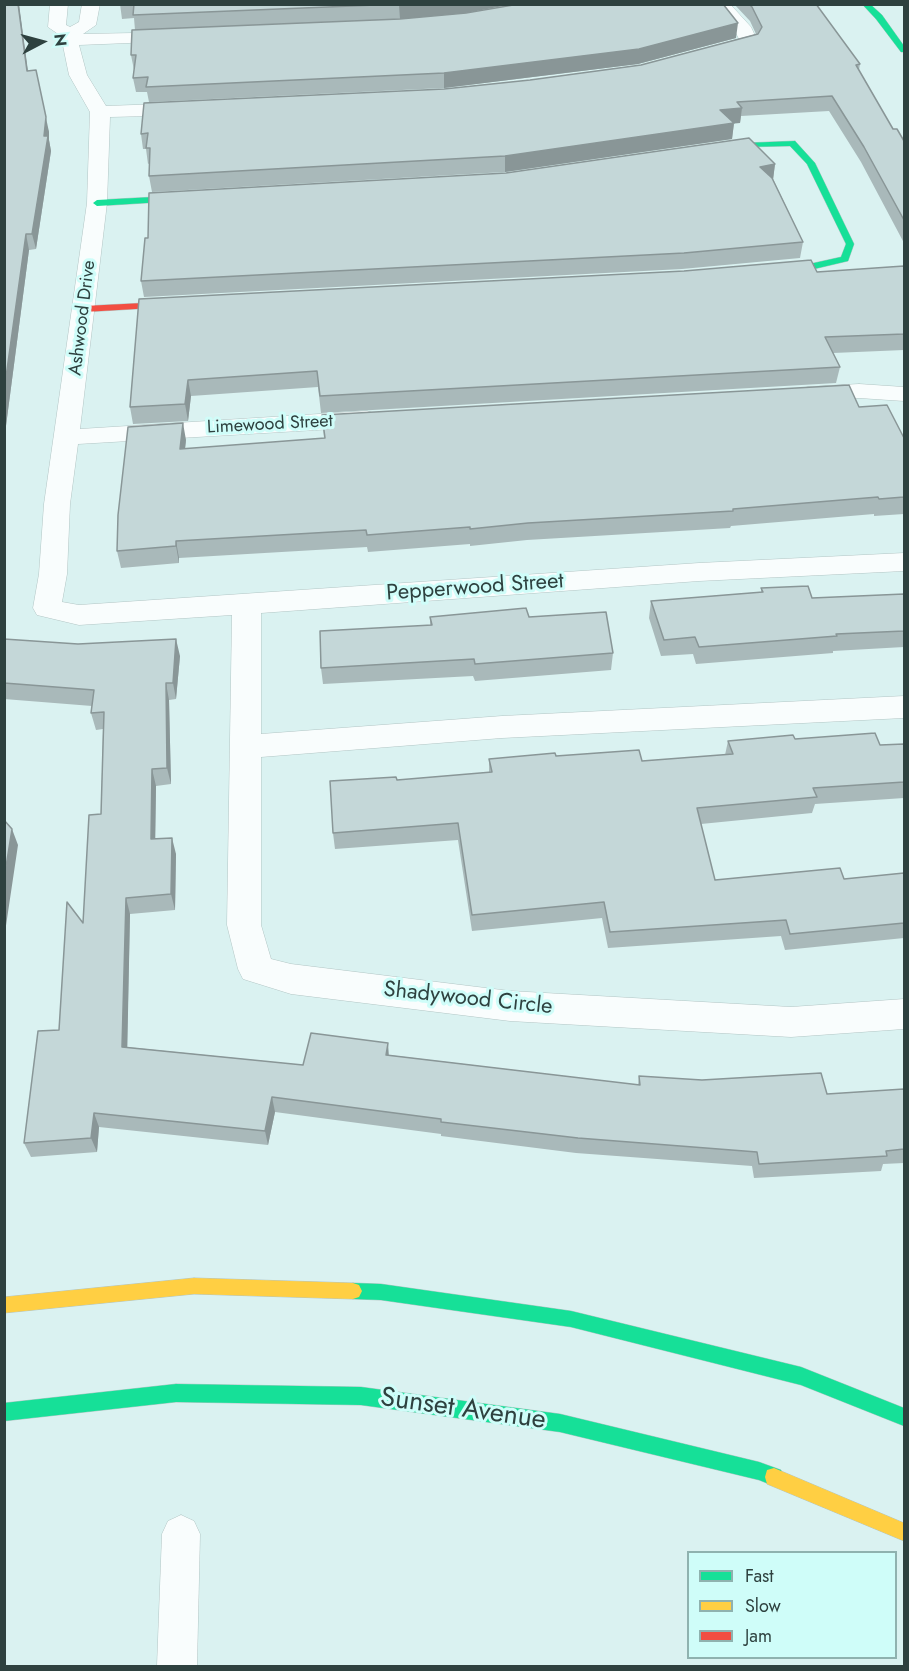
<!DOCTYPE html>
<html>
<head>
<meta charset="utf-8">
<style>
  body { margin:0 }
  #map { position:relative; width:909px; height:1671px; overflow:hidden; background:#daf2f1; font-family:Jost,sans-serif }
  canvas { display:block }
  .frame { position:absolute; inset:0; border:6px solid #2e413f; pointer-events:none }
  .legend { position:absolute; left:687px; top:1551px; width:210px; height:108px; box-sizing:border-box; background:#cffdf9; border:2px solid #8fb2af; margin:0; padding:8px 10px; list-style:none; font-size:18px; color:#2e413f }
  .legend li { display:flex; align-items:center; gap:12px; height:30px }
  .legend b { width:30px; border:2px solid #8fb2af }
  .north { position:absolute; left:12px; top:12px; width:60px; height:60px; -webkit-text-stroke:4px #cffdf9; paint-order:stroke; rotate:84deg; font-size:16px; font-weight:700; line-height:24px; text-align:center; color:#2e413f }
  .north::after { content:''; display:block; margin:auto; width:21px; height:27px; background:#2e413f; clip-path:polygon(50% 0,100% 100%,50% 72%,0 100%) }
</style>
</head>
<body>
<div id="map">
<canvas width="909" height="1671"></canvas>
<div class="frame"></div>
<ul class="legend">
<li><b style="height:8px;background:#16e098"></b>Fast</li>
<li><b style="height:8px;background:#ffcf43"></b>Slow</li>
<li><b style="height:8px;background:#f24e42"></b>Jam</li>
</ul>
<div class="north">N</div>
</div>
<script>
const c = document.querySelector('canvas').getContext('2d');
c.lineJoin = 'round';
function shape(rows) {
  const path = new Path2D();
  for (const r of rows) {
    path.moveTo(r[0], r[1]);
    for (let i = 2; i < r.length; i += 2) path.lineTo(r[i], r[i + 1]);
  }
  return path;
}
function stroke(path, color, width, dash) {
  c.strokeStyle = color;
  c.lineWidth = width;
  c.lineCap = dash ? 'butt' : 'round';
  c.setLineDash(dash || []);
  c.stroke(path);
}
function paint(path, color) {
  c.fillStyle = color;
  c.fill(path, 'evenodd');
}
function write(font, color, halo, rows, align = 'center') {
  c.font = font + ' Jost,sans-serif';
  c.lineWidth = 6;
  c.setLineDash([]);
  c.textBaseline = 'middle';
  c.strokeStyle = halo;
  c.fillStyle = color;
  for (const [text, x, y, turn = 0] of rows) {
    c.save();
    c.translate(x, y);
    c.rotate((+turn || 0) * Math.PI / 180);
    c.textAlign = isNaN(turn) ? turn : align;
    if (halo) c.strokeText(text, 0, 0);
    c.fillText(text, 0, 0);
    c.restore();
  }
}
const lane = shape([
  [181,1515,194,1521,200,1534,197,1666,157,1666,162,1534,168,1521,181,1515]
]);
const street = shape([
  [50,4,68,4,66,25,70,27,79,22,82,4,100,4,96,25,83,34,184,32,187,36,184,40,178,41,79,45,87,75,106,106,188,103,195,105,198,109,195,113,188,115,110,117,107,203,80,429,367,411,376,414,380,419,376,424,367,427,78,444,70,504,67,574,62,602,79,605,699,563,904,553,904,571,699,581,261,613,261,734,502,716,904,696,904,718,502,738,261,757,261,925,271,959,291,964,510,991,791,1007,904,999,904,1029,791,1037,510,1021,291,994,243,979,238,969,227,925,232,615,79,625,37,615,33,608,39,574,44,504,87,203,90,112,69,75,61,36,48,27,50,4],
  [712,4,730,4,751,27,758,42,755,46,713,58,707,57,704,53,707,49,739,39,734,29,712,4],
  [859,384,904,387,904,401,859,398,808,401,799,399,796,394,799,389,808,387,859,384]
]);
const fast = shape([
  [862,4,870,4,882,15,904,46,904,52,901,52,876,19,862,4],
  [795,141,815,163,854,244,848,261,814,269,769,273,764,270,766,268,814,263,841,257,846,244,807,164,790,146,744,147,712,152,708,150,744,143,795,141],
  [192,195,196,198,195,200,97,206,93,203,97,200,192,195],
  [353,1283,381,1284,571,1311,801,1367,904,1408,904,1426,801,1385,571,1327,381,1300,353,1299,347,1297,344,1291,347,1285,353,1283],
  [176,1384,361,1387,560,1414,759,1462,781,1470,783,1477,781,1484,774,1486,759,1480,560,1432,361,1405,176,1402,4,1421,4,1403,176,1384]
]);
const slow = shape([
  [194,1278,353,1283,359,1285,362,1291,359,1297,353,1299,194,1294,4,1313,4,1297,194,1278],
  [774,1468,904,1523,904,1541,767,1484,765,1477,767,1470,774,1468]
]);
const jam = shape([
  [184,301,189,304,187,306,84,312,79,309,84,306,184,301]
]);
stroke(lane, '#b2c5c4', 1);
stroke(street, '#b2c5c4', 1);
stroke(fast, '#b2c5c4', 1);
stroke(slow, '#b2c5c4', 1);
stroke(jam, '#b2c5c4', 1);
paint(lane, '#f9fdfd');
paint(street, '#f9fdfd');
paint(fast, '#16e098');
paint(slow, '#ffcf43');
paint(jam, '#f24e42');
paint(shape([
  [4,4,49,132,49,140,51,151,36,249,29,250,4,441],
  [120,4,514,4,400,19,135,30,134,18,122,19],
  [734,4,816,4,860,64,859,70,893,129,904,141,904,243,861,162,829,111,741,116,740,123,734,123,732,139,505,172,152,192,149,176,150,163,148,164,146,149,143,149,141,134,444,89,530,80,641,65,756,34,750,21],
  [466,13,736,38,638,64,444,88,149,102,147,92,136,92,133,78,134,70,131,55,400,19],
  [775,164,773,179,803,242,800,258,682,269,144,297,141,281,506,173],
  [904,266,904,350,833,353,840,367,836,383,321,413,318,387,191,396,188,421,133,424,130,407,139,299,817,272],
  [859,407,904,438,904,514,874,516,874,514,731,526,730,528,527,540,470,546,470,544,368,552,367,547,179,558,179,563,121,568,117,551,186,440,185,449,324,438,322,415],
  [761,588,812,598,904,594,904,647,833,651,833,653,696,664,693,654,661,656,649,618,651,601,761,592],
  [430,617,529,617,613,653,611,670,475,681,473,676,323,684,321,668,430,625],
  [4,639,180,656,176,699,169,700,171,784,156,786,155,839,176,854,175,910,130,914,127,1047,303,1065,389,1055,638,1085,639,1076,827,1094,904,1089,904,1163,883,1164,881,1171,754,1178,752,1166,576,1153,441,1136,441,1134,275,1112,268,1145,99,1127,97,1152,31,1157,24,1143,59,1030,83,923,101,814,103,729,96,730,91,713,92,706,4,699],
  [795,739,880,745,904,744,904,798,815,804,812,813,701,824,715,880,844,879,904,873,904,938,785,950,781,936,608,948,602,918,472,931,458,840,335,849,333,833,489,772,489,759,556,756,642,761,725,755,728,741]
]), '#a9b9ba');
paint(shape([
  [18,4,19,4,30,86,27,71],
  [514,4,466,13,400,19,399,5],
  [738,23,736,38,638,64,444,88,444,73],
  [36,70,49,132,49,140,51,151,36,249,32,234],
  [742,108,740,123,718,125,720,110],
  [734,123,732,139,505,172,505,156],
  [775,164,773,180,760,167],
  [26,234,29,250,4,441,4,391],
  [188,380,191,396,188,421,185,404],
  [183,423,186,440,183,466,180,449],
  [176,541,179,558,179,563,176,546],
  [176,639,180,656,176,699,173,683],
  [166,683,169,700,171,784,167,768],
  [152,769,156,786,155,855,151,839],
  [12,829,18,845,4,939,4,879],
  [172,838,176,854,175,910,171,894],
  [126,898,130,914,127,1062,122,1047],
  [388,1043,389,1058,386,1055],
  [272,1097,275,1112,268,1145,265,1131],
  [94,1113,99,1127,97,1152,91,1138]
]), '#899697');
const building = shape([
  [4,4,18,4,27,71,36,70,46,117,44,136,48,136,32,234,26,234,4,391,4,4],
  [134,4,400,4,133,15,134,4],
  [519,4,723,4,738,23,639,49,444,73,146,87,148,77,133,78,136,55,131,55,132,30,400,19,466,13,519,4],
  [749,4,816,4,860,64,856,65,893,129,897,129,904,141,904,220,864,147,832,96,737,102,742,108,720,110,734,123,505,156,149,176,150,148,146,148,148,133,141,134,144,103,444,89,530,80,641,65,758,34,762,27,752,7,749,4],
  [749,138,775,164,760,167,772,178,803,242,684,253,141,281,145,238,148,238,149,193,506,173,749,138],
  [811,260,817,272,904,266,904,334,825,337,840,367,320,396,317,371,188,380,185,404,130,407,139,299,684,271,811,260],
  [849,385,859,407,887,405,904,438,904,497,879,499,878,497,733,509,733,511,528,523,470,529,470,527,367,535,366,530,176,541,176,546,117,551,118,515,128,427,183,423,180,449,325,438,322,415,849,385],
  [808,586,812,598,904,594,904,631,836,634,837,636,699,647,695,637,664,640,651,601,763,592,761,588,808,586],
  [526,608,529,617,606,612,613,653,475,664,474,659,321,668,320,631,432,625,430,617,526,608],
  [4,639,78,644,176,639,173,683,166,683,167,768,152,769,151,839,172,838,171,894,126,898,122,1047,303,1065,311,1033,388,1043,386,1055,640,1085,639,1076,702,1080,821,1073,827,1094,904,1089,904,1149,886,1151,887,1156,759,1164,757,1152,578,1138,441,1122,441,1119,272,1097,265,1131,94,1113,91,1138,24,1143,38,1031,59,1030,67,902,83,923,89,815,101,814,104,712,91,713,94,690,4,683,4,639],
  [875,733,880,745,904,744,904,782,813,788,817,797,697,808,715,880,840,868,844,879,904,873,904,923,790,934,786,920,610,932,604,902,472,915,458,823,333,833,330,781,396,777,397,780,492,772,489,759,555,753,556,756,639,750,642,761,733,754,728,741,793,735,795,739,875,733],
  [4,820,12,829,4,879,4,820]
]);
paint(building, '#c4d7d8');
stroke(building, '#899697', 1.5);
write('18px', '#2e413f', '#cffdf9', [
  ["Ashwood Drive",83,318,-83],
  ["Limewood Street",270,425,-3]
]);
write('22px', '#2e413f', '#cffdf9', [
  ["Pepperwood Street",475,588,-4],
  ["Shadywood Circle",468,999,6]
]);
write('27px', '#2e413f', '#cffdf9', [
  ["Sunset Avenue",463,1410,8]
]);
</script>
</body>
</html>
